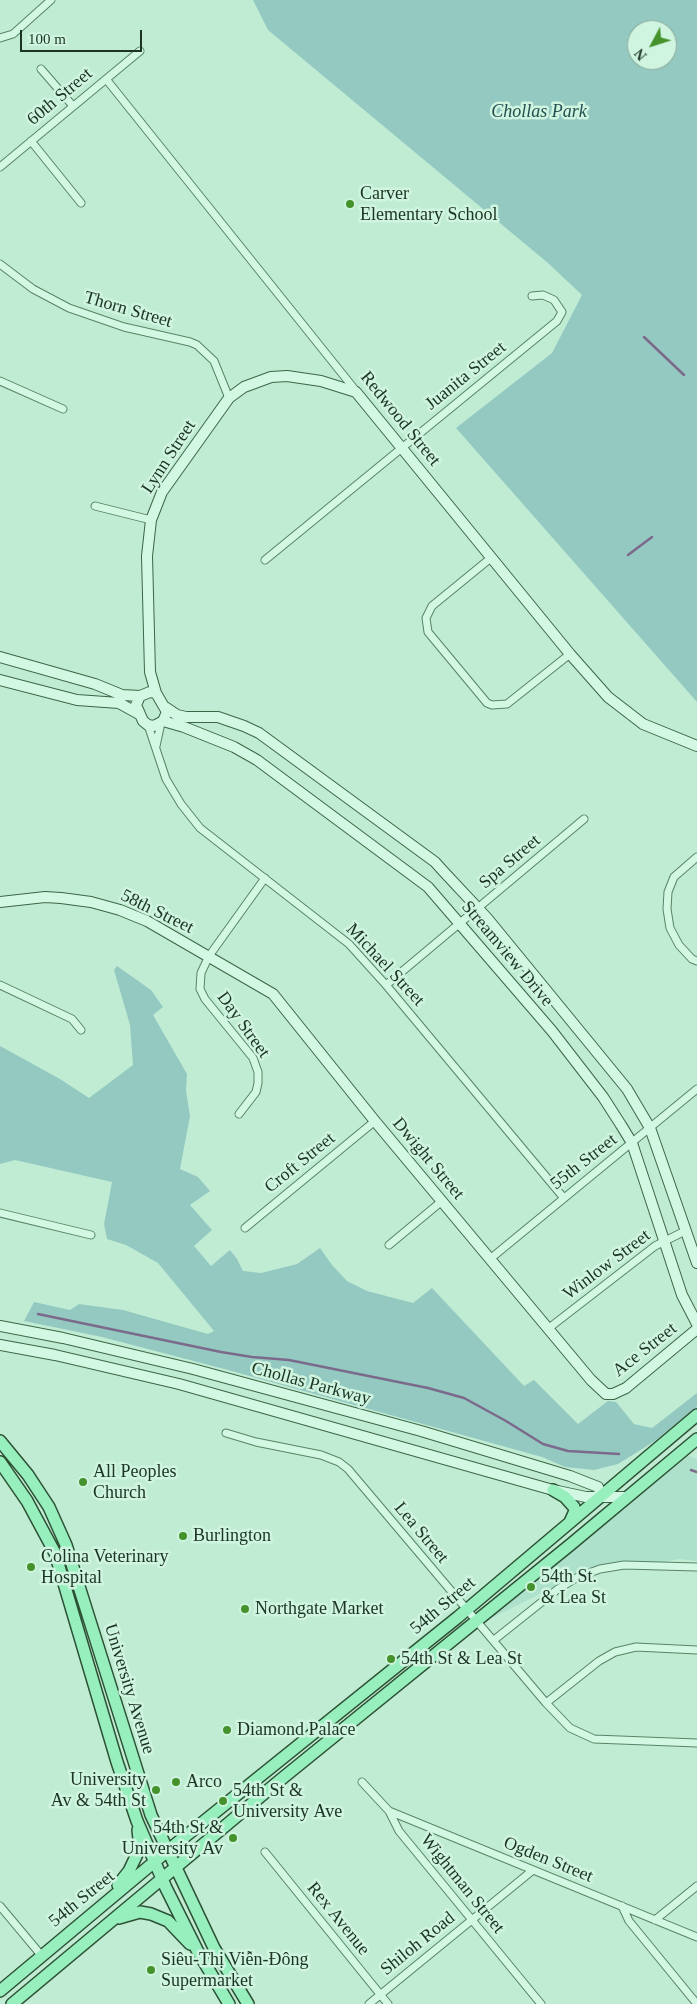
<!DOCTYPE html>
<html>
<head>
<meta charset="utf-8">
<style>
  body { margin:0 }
  #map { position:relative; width:697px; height:2004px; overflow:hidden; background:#c0ecd4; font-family:"Times New Roman",serif }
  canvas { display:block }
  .north { position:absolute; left:627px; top:20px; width:50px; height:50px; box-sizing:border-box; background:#cff4e0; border:1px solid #87a794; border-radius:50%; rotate:230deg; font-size:14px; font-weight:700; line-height:20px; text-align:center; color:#1c3422 }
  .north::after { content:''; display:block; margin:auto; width:18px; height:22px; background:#45912b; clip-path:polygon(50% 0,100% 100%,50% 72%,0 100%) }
  .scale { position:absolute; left:20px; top:30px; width:122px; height:22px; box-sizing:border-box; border:2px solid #1c3422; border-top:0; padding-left:6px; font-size:15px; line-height:18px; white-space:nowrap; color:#1c3422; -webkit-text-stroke:4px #cff4e0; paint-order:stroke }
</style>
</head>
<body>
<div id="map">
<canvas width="697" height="2004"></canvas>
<div class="north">N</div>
<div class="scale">100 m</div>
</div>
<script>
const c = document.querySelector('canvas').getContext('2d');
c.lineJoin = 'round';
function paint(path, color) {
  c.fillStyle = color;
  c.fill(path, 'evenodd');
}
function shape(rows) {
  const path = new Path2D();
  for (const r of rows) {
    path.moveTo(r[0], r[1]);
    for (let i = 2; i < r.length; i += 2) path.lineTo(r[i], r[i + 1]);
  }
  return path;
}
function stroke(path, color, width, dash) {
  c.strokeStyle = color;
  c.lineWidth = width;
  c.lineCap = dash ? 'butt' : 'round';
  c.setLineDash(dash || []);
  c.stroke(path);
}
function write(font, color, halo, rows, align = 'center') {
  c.font = font + ' "Times New Roman",serif';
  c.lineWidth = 5;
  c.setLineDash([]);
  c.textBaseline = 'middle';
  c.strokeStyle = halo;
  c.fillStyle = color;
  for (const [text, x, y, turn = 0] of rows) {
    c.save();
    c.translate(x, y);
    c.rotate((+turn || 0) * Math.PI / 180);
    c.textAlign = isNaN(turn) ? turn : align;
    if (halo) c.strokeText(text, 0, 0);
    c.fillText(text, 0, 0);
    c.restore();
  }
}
paint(shape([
  [685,1455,697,1459,697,1561,680,1559,656,1563,589,1569,484,1622]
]), '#ade1cc');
paint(shape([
  [253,0,697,0,697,702,456,428,552,353,582,295,548,263,268,30],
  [637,30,667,30,667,60,637,60],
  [117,966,151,990,163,1007,153,1015,187,1074,186,1091,190,1116,180,1169,198,1177,210,1191,190,1205,212,1230,194,1246,211,1266,230,1250,237,1259,243,1271,261,1273,297,1264,320,1248,332,1265,347,1281,367,1291,413,1303,432,1288,524,1386,534,1380,578,1424,608,1401,616,1402,634,1424,652,1428,697,1393,697,1407,655,1441,618,1464,594,1470,565,1467,542,1457,228,1370,102,1337,24,1321,34,1302,70,1310,79,1304,123,1310,208,1334,214,1331,158,1263,126,1245,107,1239,104,1224,112,1182,15,1160,0,1164,0,1046,60,1079,89,1098,133,1065,130,1025,114,970]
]), '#94c9c2');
stroke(shape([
  [644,337,684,375],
  [628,555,652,537],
  [38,1314,221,1352,252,1357,289,1360,428,1388,464,1398,506,1421,543,1444,568,1451,619,1454],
  [691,1470,697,1472]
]), '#7b6a8b', 2.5);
const street = shape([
  [0,38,13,34,51,0],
  [41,69,73,106],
  [106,79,356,391],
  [31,141,81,203],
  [0,167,140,51],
  [0,264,33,289,69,308,124,327,190,342,197,345,214,361,229,398],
  [0,381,63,409],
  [95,506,151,520],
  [492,557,432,606,426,618,428,632,487,703,492,705,507,704,570,654],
  [265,560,557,321,562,312,554,300,543,295,532,296],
  [148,725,166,779,181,804,200,828,349,944,386,985,563,1197],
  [156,746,161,723],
  [697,857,674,877,668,892,667,909,670,928,679,945,692,959,697,961],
  [0,985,72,1019,81,1030],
  [386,985,584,819],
  [239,1114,256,1092,258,1083,258,1072,253,1058,205,999,200,989,201,973,209,956,265,878],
  [0,1213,91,1235],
  [245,1228,375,1121],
  [389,1245,442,1201],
  [490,1259,697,1089],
  [549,1328,655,1246,685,1231],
  [226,1433,256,1442,321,1455,339,1462,348,1469,546,1703,570,1728,594,1739,697,1743],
  [494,1640,558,1589,578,1577,600,1569,624,1565,697,1567],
  [546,1703,599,1661,615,1652,636,1647,697,1650],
  [362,1782,389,1811,399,1831,541,2004],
  [389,1811,697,1937],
  [265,1852,388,2004],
  [0,1906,41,1955],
  [622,1906,629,1921,697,2004],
  [655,1920,697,1886],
  [369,2004,533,1870]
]);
const secondary = shape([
  [0,657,95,684,122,695,140,696],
  [0,680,77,700,119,703,139,714],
  [150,692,156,693,167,712,163,721,154,726,148,725,143,721,136,705,140,696,150,692],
  [156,693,150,672,147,556,151,520,162,492,229,398,244,387,271,377,287,376,321,381,356,392,570,654,608,697,643,724,697,746],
  [165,707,177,715,186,717,218,717,244,726,259,733,435,862,444,872,487,918,627,1089,650,1128,697,1263],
  [163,721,184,727,234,747,257,760,428,887,552,1031,603,1097,621,1125,632,1143,682,1295,697,1324],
  [0,902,45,897,61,898,91,902,120,910,147,921,273,994,374,1120,591,1380,606,1394,613,1394,626,1388,697,1329],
  [0,1326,63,1338,193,1369,421,1431,570,1476,598,1487,602,1497],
  [0,1345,55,1355,179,1384,553,1490,586,1497,627,1497]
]);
const primary = shape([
  [0,1441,28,1475,49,1507,66,1545,151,1815,214,1948,248,2004],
  [0,1462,27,1501,55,1553,117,1762,137,1821,166,1888,197,1950,229,2004],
  [553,1490,565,1497,574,1507,575,1511,570,1522],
  [118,1885,129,1871,140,1848,138,1830],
  [119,1918,140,1912,151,1914,168,1921,190,1944],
  [0,1991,177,1843,458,1617,697,1415],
  [12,2004,279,1781,570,1545,697,1439]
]);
stroke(street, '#588465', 9);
stroke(secondary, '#3c6646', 12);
stroke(primary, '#2d5135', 14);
stroke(street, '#d2f7e3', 7);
stroke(secondary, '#d2f7e3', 10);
stroke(primary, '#98efbe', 11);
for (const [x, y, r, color] of [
  [350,204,5,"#45912b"],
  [83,1482,5,"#45912b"],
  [183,1536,5,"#45912b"],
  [31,1567,5,"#45912b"],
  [531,1587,5,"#45912b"],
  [245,1609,5,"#45912b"],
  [391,1659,5,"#45912b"],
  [227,1730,5,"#45912b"],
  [176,1782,5,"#45912b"],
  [156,1790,5,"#45912b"],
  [223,1801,5,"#45912b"],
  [233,1838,5,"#45912b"],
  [151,1970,5,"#45912b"]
]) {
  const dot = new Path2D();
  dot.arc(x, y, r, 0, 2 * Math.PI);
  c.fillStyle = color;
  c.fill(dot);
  stroke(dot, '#cff4e0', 2);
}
write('18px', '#1c3422', '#cff4e0', [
  ["60th Street",60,97,-40],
  ["Thorn Street",128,310,16],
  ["Juanita Street",466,376,-39],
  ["Redwood Street",400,419,51],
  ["Lynn Street",169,457,-57],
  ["Spa Street",510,862,-40],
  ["58th Street",157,912,26],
  ["Streamview Drive",507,954,50],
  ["Michael Street",385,965,47],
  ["Day Street",243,1025,54],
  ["Dwight Street",428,1159,50],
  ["55th Street",584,1162,-38],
  ["Croft Street",300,1163,-39],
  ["Winlow Street",607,1265,-37],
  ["Ace Street",645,1350,-38],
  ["Chollas Parkway",311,1384,15],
  ["Lea Street",421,1533,50],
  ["54th Street",443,1606,-40],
  ["University Avenue",129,1689,73],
  ["Ogden Street",548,1860,22],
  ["Wightman Street",462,1884,51],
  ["54th Street",82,1899,-39],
  ["Rex Avenue",338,1919,51],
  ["Shiloh Road",418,1944,-39]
]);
write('italic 18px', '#244f50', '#cff4e0', [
  ["Chollas Park",539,112]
]);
write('18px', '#1c3422', '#cff4e0', [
  ["Carver",360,194],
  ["Elementary School",360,215],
  ["All Peoples",93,1472],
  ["Church",93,1493],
  ["Burlington",193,1536],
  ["Colina Veterinary",41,1557],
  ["Hospital",41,1578],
  ["54th St.",541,1577],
  ["& Lea St",541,1598],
  ["Northgate Market",255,1609],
  ["54th St & Lea St",401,1659],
  ["Diamond Palace",237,1730],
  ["University",146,1780,"right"],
  ["Av & 54th St",146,1801,"right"],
  ["Arco",186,1782],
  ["54th St &",233,1791],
  ["University Ave",233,1812],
  ["54th St &",223,1828,"right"],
  ["University Av",223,1849,"right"],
  ["Siêu-Thị Viễn-Đông",161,1960],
  ["Supermarket",161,1981]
], 'left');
</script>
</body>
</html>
